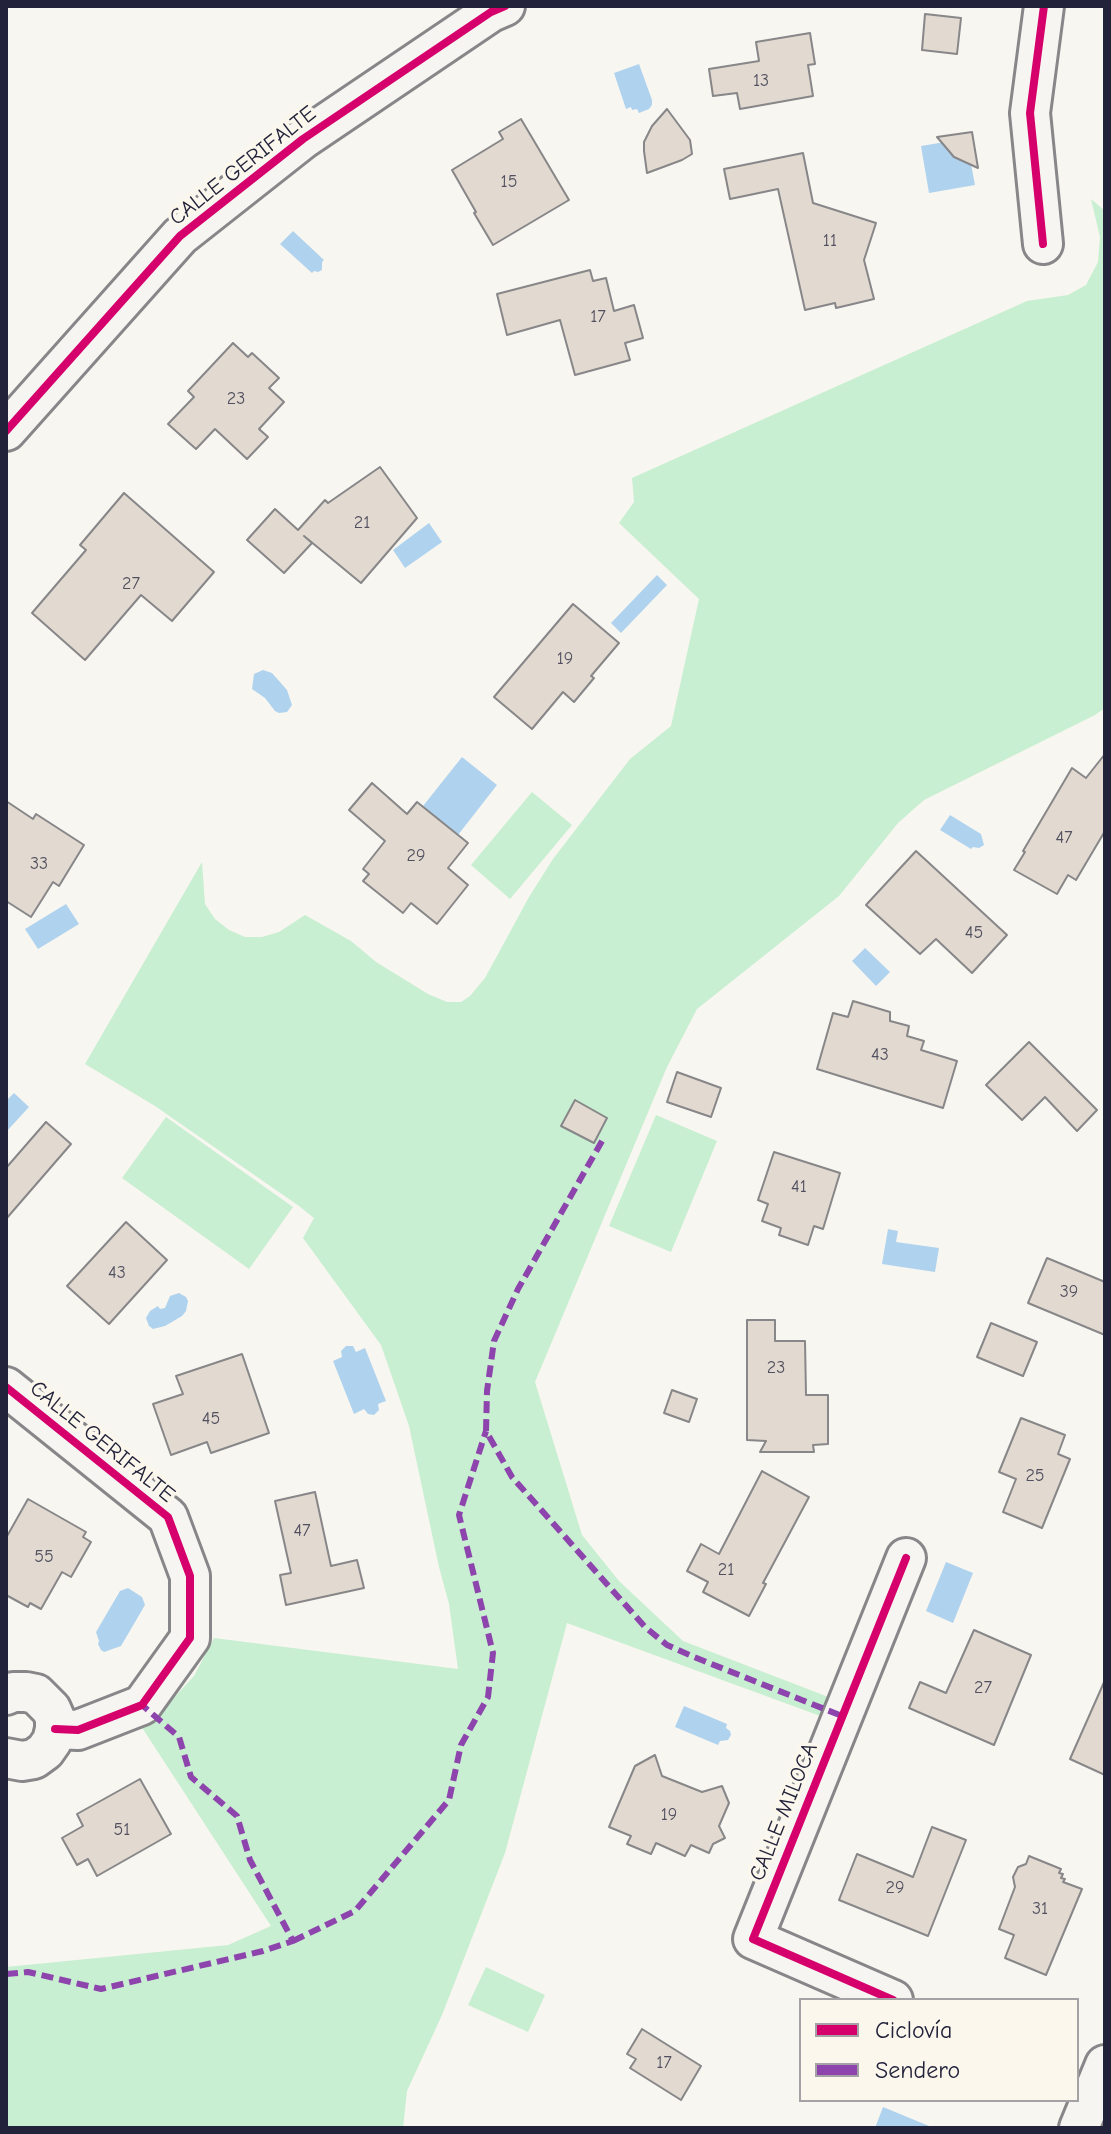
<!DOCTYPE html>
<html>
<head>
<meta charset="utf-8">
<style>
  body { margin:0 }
  #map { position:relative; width:1111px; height:2134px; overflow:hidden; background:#f8f6f0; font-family:"Comic Neue",sans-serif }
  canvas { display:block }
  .frame { position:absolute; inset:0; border:8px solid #22223b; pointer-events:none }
  .legend { position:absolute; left:799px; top:1998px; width:280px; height:104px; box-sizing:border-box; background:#fbf7ec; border:2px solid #a4a2a5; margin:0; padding:10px 14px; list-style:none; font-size:24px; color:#22223b }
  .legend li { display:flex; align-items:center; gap:16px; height:40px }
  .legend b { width:40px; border:2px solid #a4a2a5 }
</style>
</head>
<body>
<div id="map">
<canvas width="1111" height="2134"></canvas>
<div class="frame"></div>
<ul class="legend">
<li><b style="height:10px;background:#d6006c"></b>Ciclovía</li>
<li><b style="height:10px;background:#8e44ad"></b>Sendero</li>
</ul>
</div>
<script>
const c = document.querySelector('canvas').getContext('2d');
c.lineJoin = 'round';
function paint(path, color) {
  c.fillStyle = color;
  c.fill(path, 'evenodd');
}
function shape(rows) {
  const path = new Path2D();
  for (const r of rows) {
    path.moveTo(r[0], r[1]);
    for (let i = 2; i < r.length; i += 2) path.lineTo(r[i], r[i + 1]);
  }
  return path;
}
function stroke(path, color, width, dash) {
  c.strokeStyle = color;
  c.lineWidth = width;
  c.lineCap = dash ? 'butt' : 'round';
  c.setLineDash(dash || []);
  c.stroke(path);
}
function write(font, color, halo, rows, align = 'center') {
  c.font = font + ' "Comic Neue",sans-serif';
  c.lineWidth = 7;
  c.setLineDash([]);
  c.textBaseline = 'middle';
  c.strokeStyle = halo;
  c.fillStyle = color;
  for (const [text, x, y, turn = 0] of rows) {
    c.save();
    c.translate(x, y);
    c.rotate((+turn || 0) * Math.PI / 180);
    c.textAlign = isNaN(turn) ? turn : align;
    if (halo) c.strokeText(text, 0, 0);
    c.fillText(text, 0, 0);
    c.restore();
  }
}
paint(shape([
  [1091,199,1105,211,1105,708,1095,715,924,800,898,823,839,896,697,1009,667,1067,535,1382,582,1535,619,1581,683,1641,831,1698,823,1717,567,1623,505,1853,442,2015,407,2091,403,2128,6,2128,6,1967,228,1945,271,1926,141,1726,170,1702,194,1676,214,1638,458,1669,449,1604,439,1567,409,1426,381,1345,303,1238,314,1218,299,1206,155,1106,85,1064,202,862,205,904,215,919,229,930,245,937,262,937,279,932,305,915,351,941,376,962,428,994,447,1002,461,1002,470,996,485,978,529,897,553,859,630,759,671,726,699,599,619,523,634,502,632,478,1027,301,1068,295,1086,285,1098,262,1100,237],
  [532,792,572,825,510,899,471,865],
  [656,1115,717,1141,671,1252,609,1226],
  [166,1117,293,1207,249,1269,122,1178],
  [486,1967,545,1995,528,2032,468,2005]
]), '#c8efd1');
paint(shape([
  [639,64,652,100,652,105,649,109,639,113,637,109,632,110,631,107,626,109,614,73],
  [945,142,948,151,954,157,971,164,975,185,929,193,921,146],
  [293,231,324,260,322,262,322,270,318,272,314,271,312,273,280,244],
  [429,523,442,542,405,568,393,550],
  [657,575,667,585,621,633,611,623],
  [263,670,272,673,287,690,292,705,287,712,279,713,275,711,265,698,252,689,254,674],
  [462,757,497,785,458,835,423,806],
  [950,815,981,834,984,845,979,848,973,847,971,849,940,830],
  [66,904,79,924,38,949,25,929],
  [865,948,890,972,876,986,852,961],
  [14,1093,29,1107,6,1132,6,1101],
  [888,1229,898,1231,896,1242,939,1248,935,1272,882,1264],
  [179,1293,186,1297,188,1301,186,1311,182,1316,165,1326,153,1329,149,1326,146,1318,150,1311,158,1306,160,1309,165,1308,170,1296],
  [346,1346,353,1346,356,1352,365,1348,386,1401,378,1404,379,1410,374,1415,368,1414,364,1409,354,1414,333,1361,342,1357,341,1351],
  [946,1562,973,1573,953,1623,926,1611],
  [128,1588,142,1597,145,1605,121,1646,104,1652,101,1650,98,1644,99,1641,96,1632,120,1591],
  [684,1706,727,1724,726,1728,730,1731,731,1735,728,1740,720,1741,718,1745,675,1727],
  [883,2107,934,2128,875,2128]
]), '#afd3ee');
const building = shape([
  [925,14,961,18,957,54,922,50,925,14],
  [810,33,815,64,808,65,813,96,740,109,737,93,713,96,709,69,759,61,756,42,810,33],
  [667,109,690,140,692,154,682,160,647,173,644,151,644,142,652,126,667,109],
  [521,119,569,200,493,245,474,213,476,212,452,170,503,139,499,132,521,119],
  [972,132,978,168,954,157,937,137,972,132],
  [803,153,813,203,876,223,864,260,874,299,836,308,835,303,805,310,778,189,730,199,724,169,803,153],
  [590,270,593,281,606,278,614,311,634,305,643,338,625,343,630,360,575,375,560,320,507,335,497,294,590,270],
  [233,343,248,357,252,353,279,378,269,388,284,402,259,429,268,437,247,459,215,429,196,449,168,424,194,397,188,391,233,343],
  [380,467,417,518,361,583,304,536,312,543,284,573,247,540,275,509,298,530,325,500,328,503,380,467],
  [124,493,214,572,172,621,141,595,85,660,32,613,86,550,80,545,124,493],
  [573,604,619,643,591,676,594,678,574,702,563,692,532,729,494,697,573,604],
  [1105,754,1105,831,1076,880,1068,875,1057,894,1014,870,1025,852,1023,851,1072,768,1086,778,1105,754],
  [372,783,407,814,417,802,468,843,448,868,468,885,437,924,411,903,403,913,363,881,369,874,363,869,385,841,349,810,372,783],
  [6,801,33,819,36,814,84,845,59,886,53,882,31,917,6,901,6,801],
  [916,851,1007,935,972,973,936,939,920,954,866,905,916,851],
  [853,1001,890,1012,890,1021,909,1026,907,1036,924,1041,921,1050,957,1061,943,1108,817,1069,833,1013,848,1017,853,1001],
  [1029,1042,1097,1110,1077,1131,1045,1097,1022,1120,986,1085,1029,1042],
  [677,1072,721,1088,711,1117,667,1102,677,1072],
  [575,1100,607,1118,594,1143,561,1126,575,1100],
  [46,1122,71,1144,6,1219,6,1168,46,1122],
  [774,1152,840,1173,823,1229,814,1226,808,1245,779,1235,781,1228,762,1221,768,1204,758,1200,774,1152],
  [126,1222,167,1260,109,1324,67,1286,126,1222],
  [1047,1258,1105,1282,1105,1335,1028,1303,1047,1258],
  [747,1320,775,1320,775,1341,805,1341,806,1395,828,1395,828,1444,813,1445,814,1452,760,1452,766,1441,747,1440,747,1320],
  [991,1323,1037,1342,1023,1376,977,1357,991,1323],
  [242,1354,269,1433,211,1453,207,1442,171,1455,153,1404,183,1394,176,1376,242,1354],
  [672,1390,697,1399,689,1422,664,1413,672,1390],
  [1021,1418,1065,1435,1058,1454,1070,1459,1042,1528,1003,1512,1016,1479,999,1472,1021,1418],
  [762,1471,809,1497,763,1583,766,1584,749,1616,703,1592,708,1582,687,1571,701,1544,719,1554,762,1471],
  [315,1492,331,1566,357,1560,364,1588,286,1605,280,1575,291,1573,275,1501,315,1492],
  [28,1499,86,1532,83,1537,91,1542,71,1577,62,1572,41,1609,30,1603,28,1607,6,1595,6,1538,28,1499],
  [974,1630,1031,1655,994,1745,909,1708,920,1682,946,1693,974,1630],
  [1105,1680,1105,1775,1070,1759,1105,1680],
  [655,1755,662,1776,702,1792,722,1786,729,1803,719,1826,725,1838,713,1844,709,1853,691,1845,685,1856,656,1843,651,1854,627,1844,631,1836,609,1827,635,1766,655,1755],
  [140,1779,171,1834,97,1876,88,1859,77,1865,62,1838,83,1826,77,1814,140,1779],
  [932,1827,966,1840,928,1936,839,1900,857,1854,913,1877,932,1827],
  [1029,1856,1061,1869,1059,1873,1063,1874,1061,1878,1065,1879,1063,1882,1082,1889,1046,1975,1005,1958,1014,1935,999,1929,1015,1887,1013,1877,1018,1867,1026,1864,1029,1856],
  [642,2029,701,2066,681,2100,630,2068,636,2059,627,2054,642,2029]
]);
paint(building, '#e2dad0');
stroke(building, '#878688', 2);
const minor = shape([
  [1043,244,1030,113,1044,6],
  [6,431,180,236,303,139,491,12,505,6],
  [6,1387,168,1517,190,1576,190,1638,142,1705,78,1730,55,1729],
  [6,1695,13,1692,26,1692,36,1694,51,1709,55,1718,55,1729,52,1741,45,1751,34,1759,22,1761,6,1758],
  [893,2000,753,1939,906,1558],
  [1079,2128,1105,2065]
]);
stroke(minor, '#878688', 44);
stroke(minor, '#f6f5f1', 38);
stroke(shape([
  [602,1141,518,1289,494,1341,487,1391,486,1431,512,1477,645,1627,667,1645,694,1657,842,1716],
  [293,1941,355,1911,449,1800,461,1745,488,1697,493,1653,459,1515,486,1431],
  [6,1974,28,1972,101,1989,263,1951,293,1941,250,1860,237,1816,191,1777,179,1737,142,1705]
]), '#8e44ad', 6, [12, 6]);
stroke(shape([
  [1043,244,1030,113,1044,6],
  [6,431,180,236,303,139,491,12,505,6],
  [6,1387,168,1517,190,1576,190,1638,142,1705,78,1730,55,1729],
  [893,2000,753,1939,906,1558]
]), '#d6006c', 8);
write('18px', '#525060', null, [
  ["13",761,81],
  ["15",509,182],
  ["11",830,241],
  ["17",598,317],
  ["23",236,399],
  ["21",362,523],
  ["27",131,584],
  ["19",565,659],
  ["47",1064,838],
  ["29",416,856],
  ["33",39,864],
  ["45",974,933],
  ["43",880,1055],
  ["41",799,1187],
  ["43",117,1273],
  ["39",1069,1292],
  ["23",776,1368],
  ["45",211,1419],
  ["25",1035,1476],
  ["47",302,1531],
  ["55",44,1557],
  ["21",726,1570],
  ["27",983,1688],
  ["19",669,1815],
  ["51",122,1830],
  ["29",895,1888],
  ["31",1040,1909],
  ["17",664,2063]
]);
write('22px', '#22223b', '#fbf7ec', [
  ["CALLE GERIFALTE",243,166,-38],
  ["CALLE GERIFALTE",102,1442,39],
  ["CALLE MILOCA",784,1812,-68]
]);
</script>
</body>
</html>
